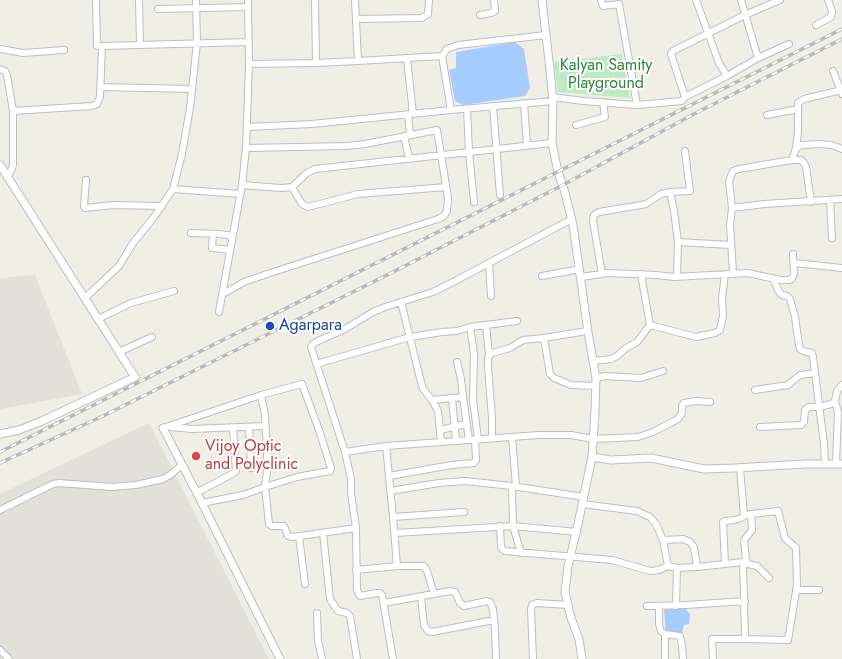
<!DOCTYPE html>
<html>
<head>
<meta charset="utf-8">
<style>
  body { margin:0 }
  canvas { display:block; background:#f0efe5 }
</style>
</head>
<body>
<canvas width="842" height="659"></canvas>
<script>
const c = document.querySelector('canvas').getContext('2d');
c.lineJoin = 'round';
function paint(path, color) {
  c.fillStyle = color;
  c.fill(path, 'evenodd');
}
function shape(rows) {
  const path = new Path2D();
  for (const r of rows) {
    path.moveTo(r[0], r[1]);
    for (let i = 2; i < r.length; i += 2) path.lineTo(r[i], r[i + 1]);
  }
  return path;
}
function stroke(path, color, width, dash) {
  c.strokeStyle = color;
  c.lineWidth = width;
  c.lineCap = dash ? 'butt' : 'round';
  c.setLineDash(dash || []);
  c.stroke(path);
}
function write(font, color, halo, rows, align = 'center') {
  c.font = font + ' Jost,sans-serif';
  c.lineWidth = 4;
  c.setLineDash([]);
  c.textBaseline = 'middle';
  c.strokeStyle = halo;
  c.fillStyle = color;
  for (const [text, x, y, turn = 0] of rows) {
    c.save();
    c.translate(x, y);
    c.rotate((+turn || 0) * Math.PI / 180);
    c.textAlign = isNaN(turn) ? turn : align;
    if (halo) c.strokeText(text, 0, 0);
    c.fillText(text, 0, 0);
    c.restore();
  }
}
paint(shape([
  [35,275,82,394,0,409,0,278],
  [149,423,269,659,0,659,0,494]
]), '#e1e1d9');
paint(shape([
  [622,54,630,98,558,92,554,62]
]), '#bfeac4');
paint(shape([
  [515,42,524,49,530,88,525,96,463,105,455,101,449,70,456,68,456,52],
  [685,607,690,615,689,624,684,625,682,633,666,632,664,610]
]), '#a6cdff');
const minor = shape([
  [96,0,97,46,102,46],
  [139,0,140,45],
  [601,0,603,6,619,4,637,105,682,101,685,97,671,54,673,51,745,15,780,0],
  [696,0,719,63,727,76,758,58,789,44],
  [741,0,758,58],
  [158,9,248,7],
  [480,15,491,13,495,11,494,0],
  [356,19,422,18,428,14,429,0],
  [816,25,831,17,832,11,828,0],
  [0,49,23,53,64,50],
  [442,56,451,110,553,101],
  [407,59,413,114],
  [358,61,442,56,447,49,458,45,546,35],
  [316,63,358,61,355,0],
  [249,64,316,63,315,0],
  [0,69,5,71,7,75,13,111],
  [833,71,842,94],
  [100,87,192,89],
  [552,97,583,101,637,105],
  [685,97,727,76],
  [524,103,527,146],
  [493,106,500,195],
  [467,108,469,152,474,202],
  [408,114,410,135],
  [767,115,798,109],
  [576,125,605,117,603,102],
  [247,127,312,124,451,110],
  [404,136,409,158],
  [796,148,798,132,798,103,804,99,842,90],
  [792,160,801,160,804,163,806,167,811,202],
  [7,177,11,171,13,165,13,111,92,106,97,104,100,97,102,46,249,42],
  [86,180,84,206,85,208,114,205,162,206],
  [242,185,281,188,292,187,307,173,315,169,552,143],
  [292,187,302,204,308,207,358,194,446,187],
  [173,189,240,194],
  [830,200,832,238],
  [732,208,764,204,842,199],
  [191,233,220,234,232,236],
  [213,234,212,248,230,250],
  [678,242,731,245],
  [489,263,491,296],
  [794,263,842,268],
  [733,273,730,225,732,208,729,181,733,171,739,169,792,160,796,148,802,145,820,144,832,145,842,149],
  [602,274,593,221,594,215,599,212,641,205,646,204,661,194,670,192],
  [641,274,650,325,696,337,715,333,720,330,723,316,722,298,725,274],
  [542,276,580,269],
  [581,277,608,273,656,275,674,277,748,273,780,280,788,280,792,279,794,274,793,254],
  [677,277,678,242,674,211,670,192,690,191,685,151],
  [773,278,779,292,782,295,787,296,790,299,795,317,799,345,800,349,803,351,812,353,813,357,824,444,825,464],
  [223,294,244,282,267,274,438,219,444,216,447,211,448,198,437,130,365,144,347,146,246,148],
  [85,298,119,266,133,243,154,217,173,189,182,154,190,108,197,43,196,0],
  [401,302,421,382,423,389,432,400,438,411,441,442],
  [219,312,242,185,246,148,249,64,248,0],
  [98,319,131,303,174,291],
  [486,325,517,321],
  [470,327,486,325,489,355],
  [544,338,587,331],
  [119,352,152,337],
  [593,361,611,359,617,356,626,348,637,342,650,325],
  [316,364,410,337,442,332,457,331,470,327,474,354,473,400,478,439],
  [596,378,605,376,641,378,663,371],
  [755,390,788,385,800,375,815,373],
  [463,397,469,440],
  [452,398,456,441],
  [432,400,463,397,461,379,457,362],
  [835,401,838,412,836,464],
  [171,427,192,429,265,426],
  [249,427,251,468],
  [760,427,801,425,804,422,805,410,809,407,819,407,831,404,835,401,837,391,842,385],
  [163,428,261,395,302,384,319,430,331,468,330,471,297,477,265,487,267,471,267,451,265,415,261,395],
  [440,430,466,424],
  [512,437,516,486],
  [492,438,492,418,488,367,488,357,492,353,510,348,523,340,544,338,550,374,554,378,571,385,595,386],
  [345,452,386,446,539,435,571,435,593,439,638,437,653,432,678,419,682,413,682,406,684,403,696,401,710,402],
  [389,476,452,465,474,463,476,460,475,439],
  [512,486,513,526,521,553],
  [390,491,439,483,465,481,512,486,584,497],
  [196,493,234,473,236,471,233,428],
  [202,503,243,495,265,487,269,524,272,526,284,526,288,536,293,537,356,528],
  [582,504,637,511,650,517,656,524,663,540,668,566,677,568,697,567,743,562,745,639,788,640,797,585,796,548,785,538,778,511,751,514],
  [0,510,53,484,59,483,112,487,136,485,163,479,170,475,182,465],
  [747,515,751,514,752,530,744,540,746,561,748,564,757,566,769,578],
  [393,517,464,512],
  [500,526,501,547,504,551,612,560,650,571,659,570,668,566],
  [323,533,330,599,338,611,347,613,350,616,357,659],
  [395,533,513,526,577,532],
  [299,536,305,584],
  [663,540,683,539,690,542,694,547,697,567],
  [725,564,723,522,725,521,735,520,741,518,744,516,740,468],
  [397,566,424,566,427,571,434,594],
  [356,570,397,566,393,517,386,446],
  [796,590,819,590],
  [421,597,424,625,428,631,432,632,494,620],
  [384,603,450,591,455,592,460,603,464,606,487,601,490,602,493,609,495,629,496,659],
  [647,606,686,605,745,601],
  [659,606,659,624,661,631,665,634,680,636,682,645,683,659],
  [676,606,677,568],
  [317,613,318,641,322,659],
  [0,650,9,659],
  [393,659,382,595,380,593,377,593,360,596,357,590,356,528,351,493,351,479,345,452,311,347,313,344,316,342,345,329,373,312,385,307,433,292,455,281,572,219],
  [533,659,531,609,532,605,537,603,568,605],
  [665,659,665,634],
  [713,659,712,639,745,639]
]);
const tertiary = shape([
  [542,0,550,70,553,101,552,143,558,172,564,189,573,225,588,332,596,378,595,411,592,457,578,524,568,566,565,592,571,618,579,639,582,659],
  [0,165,135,377,42,421,19,430,0,434],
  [163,428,202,503,280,659],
  [592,457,611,460,651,458,704,469,734,468,806,464,842,464]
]);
stroke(minor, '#bcbec5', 8);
stroke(tertiary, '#bcbec5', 9);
stroke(minor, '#fff', 6);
stroke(tertiary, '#fff', 7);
const rail = shape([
  [0,452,842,29],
  [0,463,103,416,391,273,563,185,692,115,842,39]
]);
stroke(rail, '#b8b9ba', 3.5);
stroke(rail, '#fff', 2, [6]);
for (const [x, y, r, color] of [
  [270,326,5,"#1a4fb4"],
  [196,456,5,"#e0444e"]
]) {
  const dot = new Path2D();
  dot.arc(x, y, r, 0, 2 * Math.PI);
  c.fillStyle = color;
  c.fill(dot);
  stroke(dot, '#fff', 1.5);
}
write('16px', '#2c863b', '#fff', [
  ["Kalyan Samity",606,66],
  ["Playground",606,84]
]);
write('16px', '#164399', '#fff', [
  ["Agarpara",279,326]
], 'left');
write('16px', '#be3a42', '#fff', [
  ["Vijoy Optic",205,447],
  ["and Polyclinic",205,465]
], 'left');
</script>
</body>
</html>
